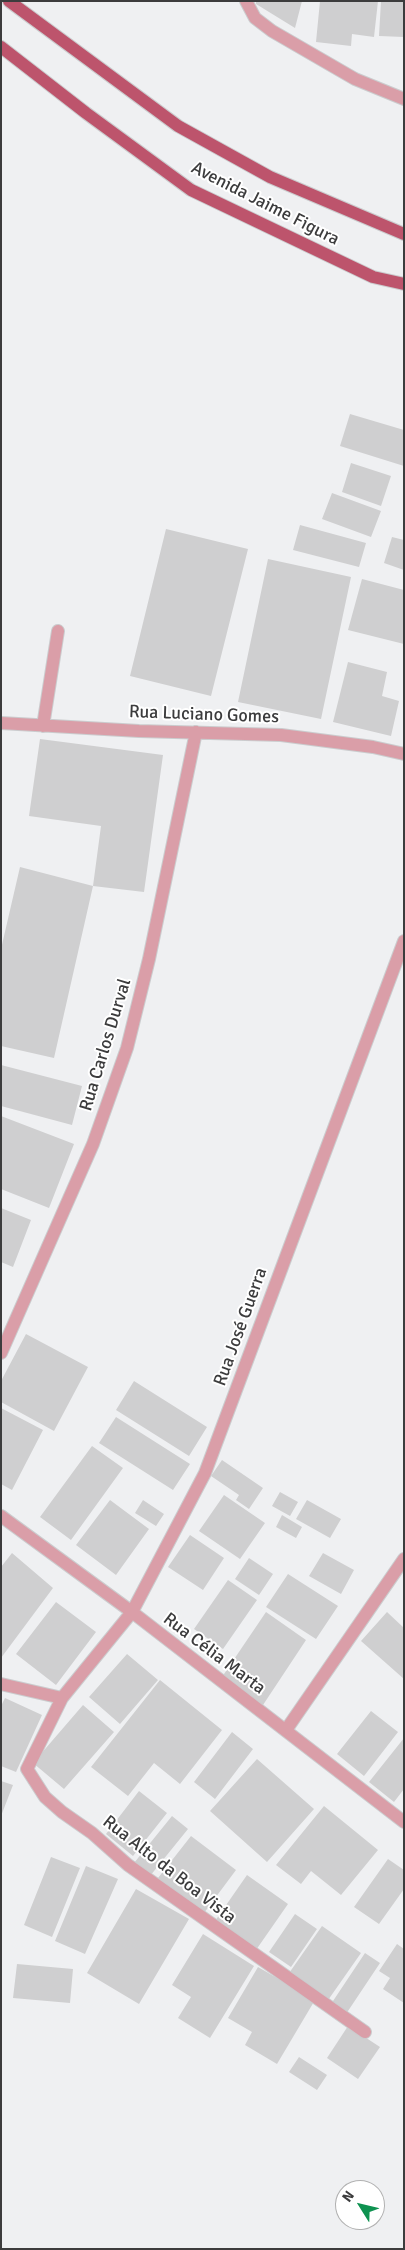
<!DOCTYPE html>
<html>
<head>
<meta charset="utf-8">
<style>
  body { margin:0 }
  #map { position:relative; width:405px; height:2250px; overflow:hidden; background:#eff0f2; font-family:Signika,sans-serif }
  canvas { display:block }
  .frame { position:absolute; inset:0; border:2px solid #3c3c3d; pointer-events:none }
  .north { position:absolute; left:335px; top:2180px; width:50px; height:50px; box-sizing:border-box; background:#fff; border:1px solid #b1b1b1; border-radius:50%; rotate:306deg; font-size:14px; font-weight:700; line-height:20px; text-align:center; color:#3c3c3d }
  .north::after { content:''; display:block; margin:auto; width:18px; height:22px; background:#0e9250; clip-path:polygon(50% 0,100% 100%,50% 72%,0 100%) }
</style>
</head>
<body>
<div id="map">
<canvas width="405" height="2250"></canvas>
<div class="frame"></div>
<div class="north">N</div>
</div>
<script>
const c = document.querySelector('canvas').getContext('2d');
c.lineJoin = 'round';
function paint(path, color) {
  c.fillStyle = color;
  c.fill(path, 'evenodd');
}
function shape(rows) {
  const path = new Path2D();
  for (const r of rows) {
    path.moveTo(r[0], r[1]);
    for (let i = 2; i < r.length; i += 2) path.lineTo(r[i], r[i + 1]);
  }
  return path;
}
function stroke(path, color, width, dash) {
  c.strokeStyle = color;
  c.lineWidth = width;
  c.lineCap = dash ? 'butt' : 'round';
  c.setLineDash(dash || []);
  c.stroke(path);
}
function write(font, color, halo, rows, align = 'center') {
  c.font = font + ' Signika,sans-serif';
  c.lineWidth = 4;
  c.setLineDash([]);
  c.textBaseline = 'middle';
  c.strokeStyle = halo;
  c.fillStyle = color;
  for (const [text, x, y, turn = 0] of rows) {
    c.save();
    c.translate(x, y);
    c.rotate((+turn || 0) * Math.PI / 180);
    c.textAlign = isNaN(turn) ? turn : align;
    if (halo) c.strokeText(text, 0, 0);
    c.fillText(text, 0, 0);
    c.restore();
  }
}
paint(shape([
  [256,1,302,1,295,28,256,4],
  [320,1,378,1,374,37,352,34,351,46,316,42],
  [381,1,404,1,404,37,379,36],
  [350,414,404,430,404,466,340,446],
  [351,463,391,476,381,506,342,492],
  [332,493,381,511,371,537,322,519],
  [300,525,366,543,359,567,293,550],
  [166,529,248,549,211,696,130,676],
  [392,537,404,540,404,570,384,563],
  [268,559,351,577,321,719,238,702],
  [362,579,404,590,404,644,348,630],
  [348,662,387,672,382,696,399,701,391,736,333,722],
  [40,739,163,755,144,892,93,886,101,826,29,816],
  [20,867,93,886,54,1058,1,1046,1,949],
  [1,1065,82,1086,72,1125,1,1106],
  [1,1116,74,1144,49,1208,1,1189],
  [1,1208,31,1220,13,1267,1,1262],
  [26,1334,88,1367,54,1431,1,1402,1,1381],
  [134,1381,207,1427,189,1456,116,1410],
  [1,1408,43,1430,12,1490,1,1484],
  [116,1417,190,1464,173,1490,99,1443],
  [92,1446,123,1468,71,1540,40,1517],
  [222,1460,263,1488,249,1509,236,1500,239,1495,211,1476],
  [280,1492,298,1502,290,1516,272,1506],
  [224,1495,265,1523,240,1559,199,1531],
  [110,1500,149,1529,116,1575,76,1545],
  [143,1500,164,1514,156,1526,135,1513],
  [307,1500,341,1519,330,1538,296,1519],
  [282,1515,302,1527,296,1538,276,1527],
  [190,1535,224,1558,203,1590,168,1567],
  [12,1553,53,1588,1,1658,1,1567],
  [323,1553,354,1570,341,1594,309,1576],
  [249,1558,273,1574,259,1595,235,1579],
  [288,1574,338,1606,316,1639,266,1607],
  [228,1580,257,1600,223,1649,194,1629],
  [56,1602,96,1632,56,1685,16,1654],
  [266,1612,306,1640,263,1705,222,1677],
  [387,1612,404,1628,404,1679,361,1641],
  [127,1654,158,1680,120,1724,89,1697],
  [160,1680,222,1730,180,1784,154,1763,128,1796,91,1767],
  [5,1698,42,1715,16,1772,1,1766,1,1706],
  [83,1705,114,1732,64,1789,33,1763],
  [371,1711,398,1732,364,1776,337,1754],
  [232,1732,253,1749,215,1799,194,1782],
  [404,1738,404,1789,394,1802,369,1782],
  [257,1759,314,1809,267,1862,210,1811],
  [1,1781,13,1785,1,1816],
  [139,1791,167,1813,133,1856,106,1834],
  [324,1806,378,1850,341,1895,311,1871,301,1884,276,1865],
  [172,1816,188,1829,150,1876,134,1863],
  [191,1836,236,1870,204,1913,158,1878],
  [51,1857,80,1868,52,1937,24,1925],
  [388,1859,404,1870,404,1889,379,1924,354,1907],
  [86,1866,118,1879,85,1954,55,1941],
  [247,1875,288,1904,256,1950,215,1921],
  [136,1889,189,1919,139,2004,87,1973],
  [295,1914,317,1929,291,1967,269,1952],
  [322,1926,361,1953,326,2003,287,1976],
  [203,1934,254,1966,210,2038,178,2018,191,1997,172,1985],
  [397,1944,404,1949,404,2003,383,1989,390,1978,379,1971],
  [365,1953,380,1963,346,2014,331,2004],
  [17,1964,73,1969,70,2003,13,1998],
  [258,1967,315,2000,277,2064,245,2045,252,2032,228,2018],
  [348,2026,380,2047,358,2079,327,2058],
  [299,2057,327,2075,317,2090,289,2072]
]), '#cfcfd0');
const minor = shape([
  [246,1,255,18,272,31,355,79,404,99],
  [1,723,139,731,281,735,373,747,404,754],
  [43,726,58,631],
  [1,1353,93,1144,127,1048,149,959,196,732],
  [1,1516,132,1612,404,1822],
  [1,1684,62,1698],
  [286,1730,404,1559],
  [365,2032,128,1865,92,1833,62,1812,45,1797,27,1769,62,1698,132,1612,205,1473,404,941]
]);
const major = shape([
  [9,1,178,126,270,177,404,234],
  [1,47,86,113,191,190,373,277,404,284]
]);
stroke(minor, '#cbccce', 14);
stroke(major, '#cbccce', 14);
stroke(minor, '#da9ea8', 12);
stroke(major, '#bd546c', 12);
write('18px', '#3c3c3d', '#fff', [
  ["Avenida Jaime Figura",265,204,27],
  ["Rua Luciano Gomes",204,715,2],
  ["Rua Carlos Durval",106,1045,-73],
  ["Rua José Guerra",241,1327,-70],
  ["Rua Célia Marta",214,1654,37],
  ["Rua Alto da Boa Vista",169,1870,38]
]);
</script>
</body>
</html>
